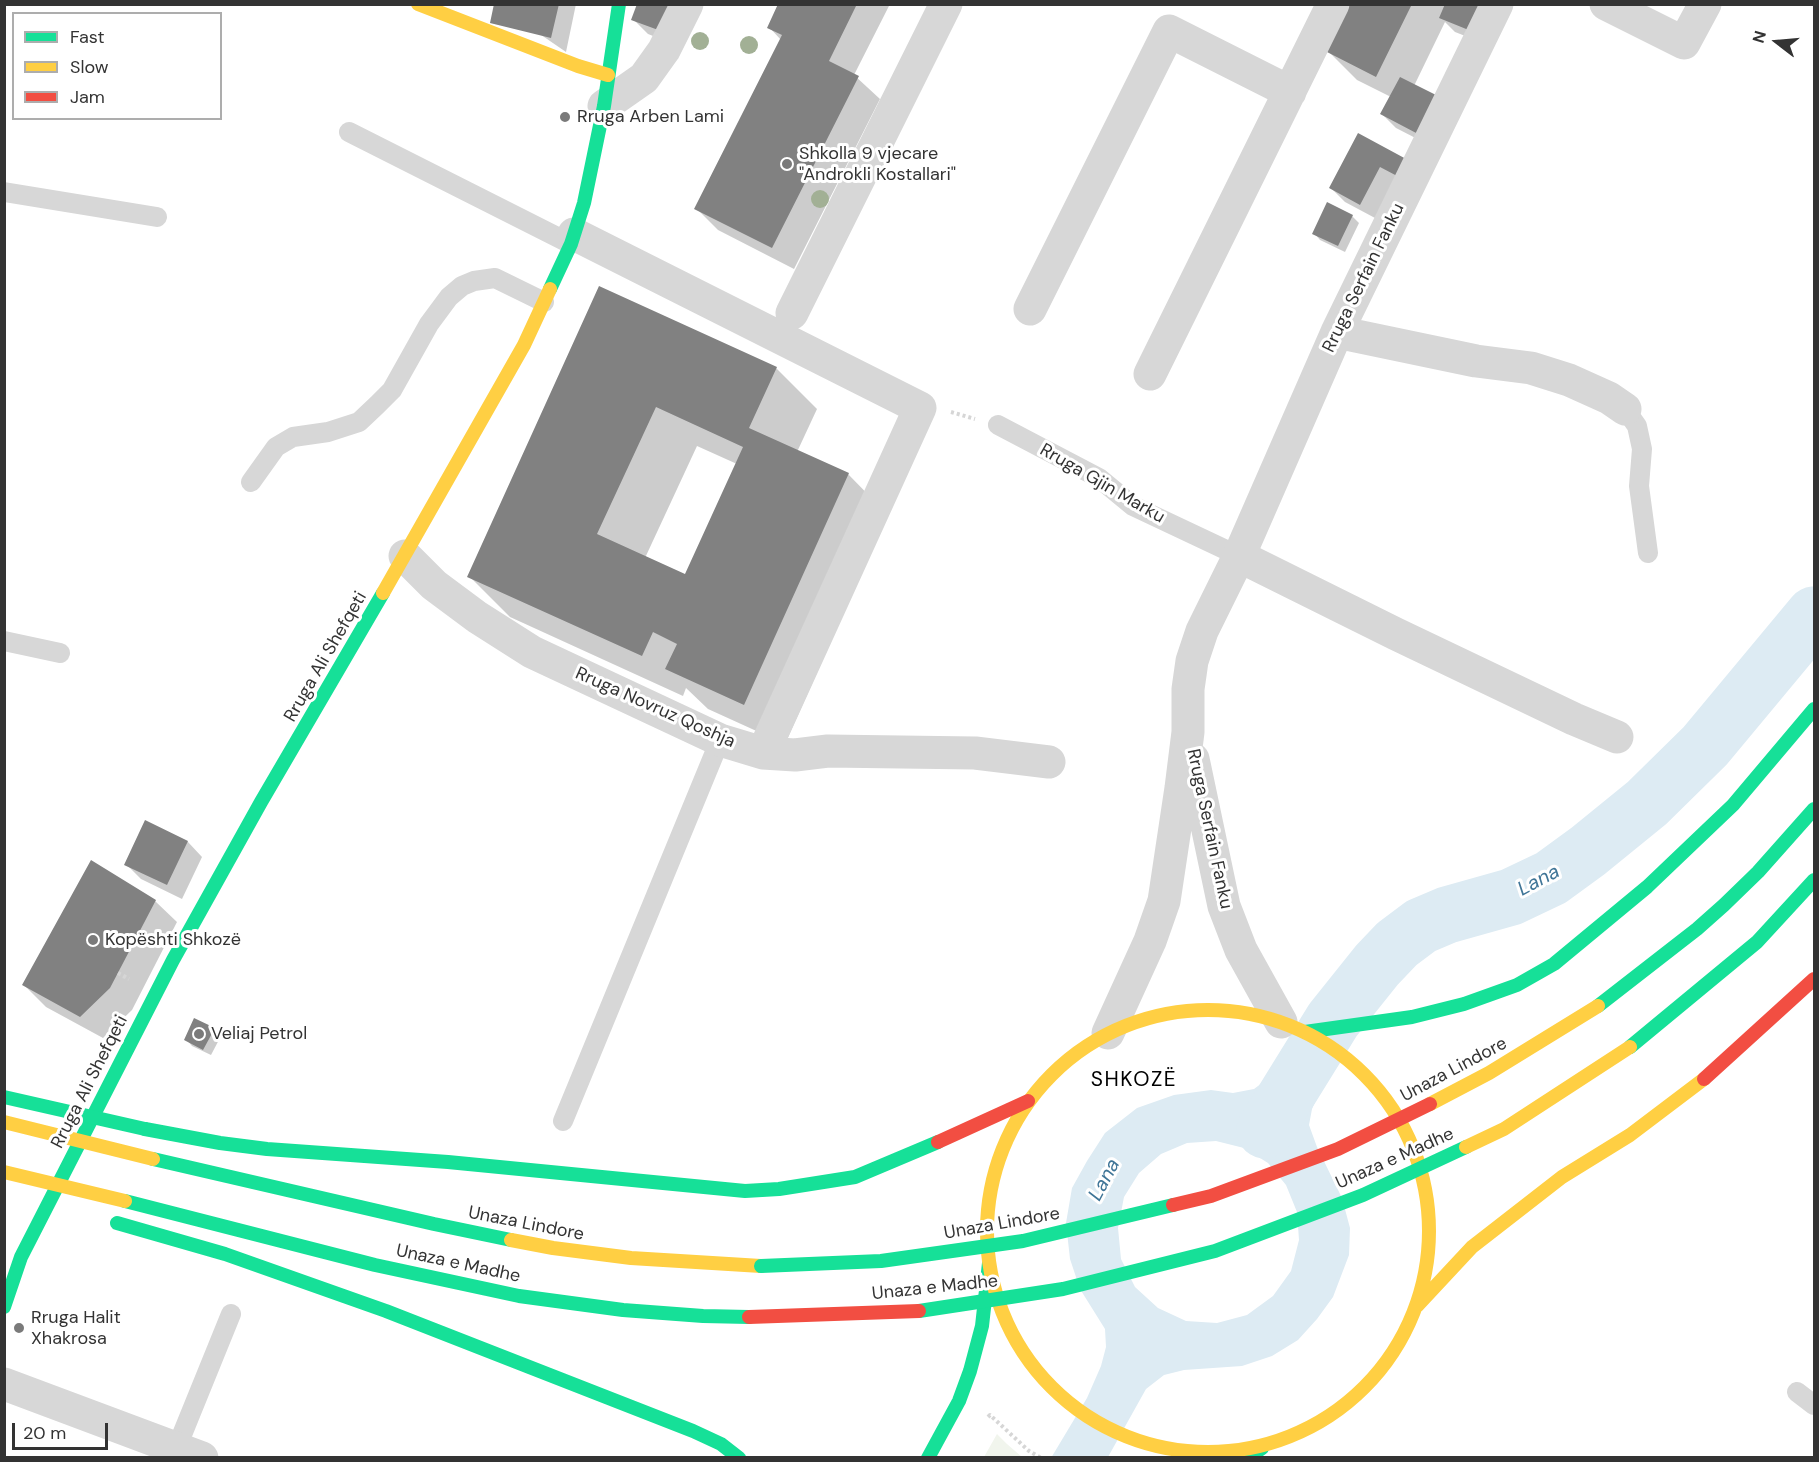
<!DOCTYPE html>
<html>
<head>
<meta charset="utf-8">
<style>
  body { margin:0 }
  #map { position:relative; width:1819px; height:1462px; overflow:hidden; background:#fff; font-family:"DM Sans",sans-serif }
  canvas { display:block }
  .frame { position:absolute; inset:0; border:6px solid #333; pointer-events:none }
  .legend { position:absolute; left:12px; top:12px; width:210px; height:108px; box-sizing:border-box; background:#fff; border:2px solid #adadad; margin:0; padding:8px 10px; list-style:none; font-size:18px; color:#333 }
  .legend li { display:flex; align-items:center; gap:12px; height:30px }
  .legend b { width:30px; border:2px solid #adadad }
  .north { position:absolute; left:1747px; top:12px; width:60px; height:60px; -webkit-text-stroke:4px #fff; paint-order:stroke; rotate:286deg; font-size:16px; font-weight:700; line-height:24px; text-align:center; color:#333 }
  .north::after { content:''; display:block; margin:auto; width:21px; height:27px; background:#333; clip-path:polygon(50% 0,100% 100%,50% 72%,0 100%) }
  .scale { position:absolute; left:12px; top:1423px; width:96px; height:27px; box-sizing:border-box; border:3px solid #333; border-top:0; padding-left:8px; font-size:18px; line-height:21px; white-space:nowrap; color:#333; -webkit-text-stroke:4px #fff; paint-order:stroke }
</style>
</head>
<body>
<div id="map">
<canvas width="1819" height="1462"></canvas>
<div class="frame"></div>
<ul class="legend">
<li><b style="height:8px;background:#16e098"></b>Fast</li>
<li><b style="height:8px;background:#ffcf43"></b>Slow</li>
<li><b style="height:8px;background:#f24e42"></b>Jam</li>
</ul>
<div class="north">N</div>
<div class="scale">20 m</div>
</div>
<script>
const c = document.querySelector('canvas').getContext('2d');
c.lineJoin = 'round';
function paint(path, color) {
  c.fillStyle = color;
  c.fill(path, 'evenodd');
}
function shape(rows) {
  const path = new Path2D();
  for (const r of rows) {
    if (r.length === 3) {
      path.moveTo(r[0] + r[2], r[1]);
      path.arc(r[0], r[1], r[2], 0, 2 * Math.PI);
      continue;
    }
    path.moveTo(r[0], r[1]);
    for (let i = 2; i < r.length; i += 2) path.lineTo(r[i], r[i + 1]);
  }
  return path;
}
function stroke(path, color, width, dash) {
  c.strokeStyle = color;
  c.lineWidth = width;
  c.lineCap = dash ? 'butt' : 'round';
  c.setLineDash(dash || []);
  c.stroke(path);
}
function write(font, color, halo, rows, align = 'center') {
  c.font = font + ' "DM Sans",sans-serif';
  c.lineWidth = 6;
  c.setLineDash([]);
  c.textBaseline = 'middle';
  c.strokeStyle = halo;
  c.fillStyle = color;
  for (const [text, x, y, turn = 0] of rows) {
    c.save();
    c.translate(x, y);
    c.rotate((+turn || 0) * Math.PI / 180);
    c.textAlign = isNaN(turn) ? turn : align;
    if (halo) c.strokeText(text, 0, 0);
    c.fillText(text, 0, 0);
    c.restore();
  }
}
paint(shape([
  [997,1434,1007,1444,1022,1457,984,1457]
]), '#f1f5ed');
paint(shape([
  [1281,1062,1322,1086,1312,1109,1309,1125,1317,1147,1342,1198,1350,1228,1349,1255,1333,1297,1317,1319,1298,1340,1272,1356,1242,1366,1184,1370,1164,1375,1146,1389,1108,1457,1051,1458,1087,1398,1101,1366,1106,1347,1105,1329,1080,1289,1070,1259,1066,1223,1072,1188,1087,1161,1105,1133,1137,1108,1174,1095,1211,1090,1233,1093,1254,1089,1266,1080],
  [1216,1141,1244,1148,1268,1163,1286,1185,1297,1212,1299,1240,1291,1271,1273,1296,1247,1315,1217,1323,1186,1321,1158,1308,1135,1287,1121,1259,1118,1228,1124,1197,1139,1173,1161,1154,1187,1143]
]), '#ddebf3');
paint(shape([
  [496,4,576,4,566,52],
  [639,4,676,45,648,34,633,19],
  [780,4,890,4,854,75,880,99,794,269,718,230,696,208,781,40,769,27],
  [1336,4,1507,4,1491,46,1455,32,1445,22,1414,86,1433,147,1396,128,1382,114,1391,97,1357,80,1328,51],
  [1358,135,1407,161,1375,218,1345,202,1331,188],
  [1352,216,1359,223,1345,252,1320,240,1314,233],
  [599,288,776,368,817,409,797,452,848,474,888,515,785,744,708,709,686,688,683,696,510,617,469,576],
  [697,446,737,464,686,576,645,558],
  [146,822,188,842,202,857,182,899,141,879,126,864],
  [155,901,177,922,132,1010,103,1038,46,1007,24,985],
  [214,1029,221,1036,211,1055,192,1046,186,1039]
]), '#0003');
stroke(shape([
  [1265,1130,1333,1020,1377,965,1397,944,1421,926,1447,915,1511,897,1551,878,1588,851,1647,803,1705,746,1814,615]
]), '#ddebf3', 57);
paint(shape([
  [494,4,559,4,551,38,490,23],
  [637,4,674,4,661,31,631,20],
  [778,4,857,4,829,61,859,76,772,248,694,209,782,35,767,28],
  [1350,4,1412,4,1376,77,1327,52],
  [1445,4,1487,4,1476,33,1439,18],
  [1400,77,1438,96,1418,134,1380,114],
  [1358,133,1408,160,1399,177,1380,167,1360,205,1329,188],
  [1327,202,1353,215,1338,246,1312,234],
  [599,286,777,367,749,428,849,473,744,705,665,669,677,644,653,632,642,656,467,577],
  [656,407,743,447,685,574,597,534],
  [145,820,188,841,167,885,124,865],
  [91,860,156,900,110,988,80,1017,22,985],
  [194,1018,215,1028,203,1050,184,1040]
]), '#818181');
stroke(shape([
  [951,412,975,419],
  [118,973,129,979],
  [988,1417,990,1415,1029,1451,1041,1458]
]), '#d6d6d6', 4, [3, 3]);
stroke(shape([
  [349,132,571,244],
  [4,192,157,217],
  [1625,409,1637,426,1642,449,1639,486,1648,553],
  [998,425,1099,478,1133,506,1239,556],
  [251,482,276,447,293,437,328,432,359,422,377,405,392,390,429,324,449,297,462,286,474,281,495,278,544,302],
  [4,641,60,653],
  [563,1121,720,740],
  [1797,1392,1814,1405],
  [177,1447,231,1314]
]), '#d7d7d7', 20);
stroke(shape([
  [1606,4,1684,43,1705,4],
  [604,106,644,78,664,50,687,4],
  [574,234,920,408,763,753],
  [1030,309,1169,31,1290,92],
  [792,313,946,4],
  [1337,332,1476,361,1531,368,1569,380,1609,398,1625,409],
  [1150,374,1333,4],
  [405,556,434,585,477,617,532,652,720,740,763,753,795,755,828,751,975,753,1049,762],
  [1239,556,1396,634,1574,719,1617,737],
  [1193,759,1224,906,1241,950,1281,1022],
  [1108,1033,1150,941,1164,901,1181,788,1188,732,1188,689,1192,661,1202,631,1239,556,1337,332,1497,4],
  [4,1384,202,1458]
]), '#d7d7d7', 33);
stroke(shape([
  [550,289,571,244,584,203,604,106,619,4],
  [1598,1006,1697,929,1724,905,1758,872,1814,809],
  [1305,1032,1412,1017,1464,1004,1517,985,1554,964,1647,887,1733,805,1814,709],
  [1630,1047,1757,942,1814,880],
  [145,1129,220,1143,267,1149,448,1162,745,1191,779,1189,855,1177,938,1142],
  [153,1159,434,1224,511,1240],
  [125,1201,375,1265,519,1296,623,1310,703,1316,749,1317],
  [117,1223,225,1254,386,1311,693,1431,721,1444,739,1458],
  [4,1307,21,1257,173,960,261,802,383,593],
  [928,1458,959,1401,970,1371,982,1326,989,1263],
  [1248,1458,1262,1448]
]), '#16e098', 14);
stroke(shape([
  [418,4,578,66,608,75],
  [383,593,524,345,550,289],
  [1208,1231,221],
  [511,1240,553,1248,631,1258,761,1266],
  [1417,1306,1472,1247,1562,1177,1630,1135,1704,1079]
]), '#ffcf43', 14);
stroke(shape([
  [1704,1079,1814,979],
  [938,1142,1028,1101]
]), '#f24e42', 14);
stroke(shape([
  [4,1097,145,1129],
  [761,1266,881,1261,1023,1241,1173,1205],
  [919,1311,1063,1289,1215,1251,1363,1195,1466,1147]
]), '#16e098', 14);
stroke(shape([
  [1430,1104,1489,1073,1598,1006],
  [4,1122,153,1159],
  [1466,1147,1504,1129,1630,1047],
  [4,1172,125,1201]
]), '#ffcf43', 14);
stroke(shape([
  [1173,1205,1211,1196,1338,1149,1430,1104],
  [749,1317,919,1311]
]), '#f24e42', 14);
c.fillStyle = '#a2b095';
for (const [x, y] of [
  [700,41],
  [749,45],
  [820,199]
]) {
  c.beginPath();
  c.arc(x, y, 9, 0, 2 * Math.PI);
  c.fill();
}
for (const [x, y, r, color] of [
  [565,117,6,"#7a7a7a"],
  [787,164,6,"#7a7a7a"],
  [93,940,6,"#7a7a7a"],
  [199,1034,6,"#7a7a7a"],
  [19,1328,6,"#7a7a7a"]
]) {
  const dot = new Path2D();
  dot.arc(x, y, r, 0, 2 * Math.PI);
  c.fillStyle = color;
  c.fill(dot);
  stroke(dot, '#fff', 2);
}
write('18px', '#333', '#fff', [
  ["Rruga Arben Lami",577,117],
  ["Shkolla 9 vjecare",799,154],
  ["\"Androkli Kostallari\"",799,175],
  ["Kopështi Shkozë",105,940],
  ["Veliaj Petrol",211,1034],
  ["Rruga Halit",31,1318],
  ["Xhakrosa",31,1339]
], 'left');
write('18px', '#333', '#fff', [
  ["Rruga Serfain Fanku",1364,278,-64],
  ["Rruga Gjin Marku",1102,484,30],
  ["Rruga Ali Shefqeti",326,657,-60],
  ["Rruga Novruz Qoshja",655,708,24],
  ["Rruga Serfain Fanku",1209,829,78],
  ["Unaza Lindore",1454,1070,-28],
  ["Rruga Ali Shefqeti",90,1082,-63],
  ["Unaza e Madhe",1395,1159,-24],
  ["Unaza Lindore",526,1224,11],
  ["Unaza Lindore",1002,1224,-10],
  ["Unaza e Madhe",458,1264,12],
  ["Unaza e Madhe",935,1288,-6]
]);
write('italic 20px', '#3f7597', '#fff', [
  ["Lana",1539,881,-28],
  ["Lana",1105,1180,-62]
]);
c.letterSpacing = '1.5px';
write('21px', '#000', '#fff', [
  ["SHKOZË",1134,1080]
]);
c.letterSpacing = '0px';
</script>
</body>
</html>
